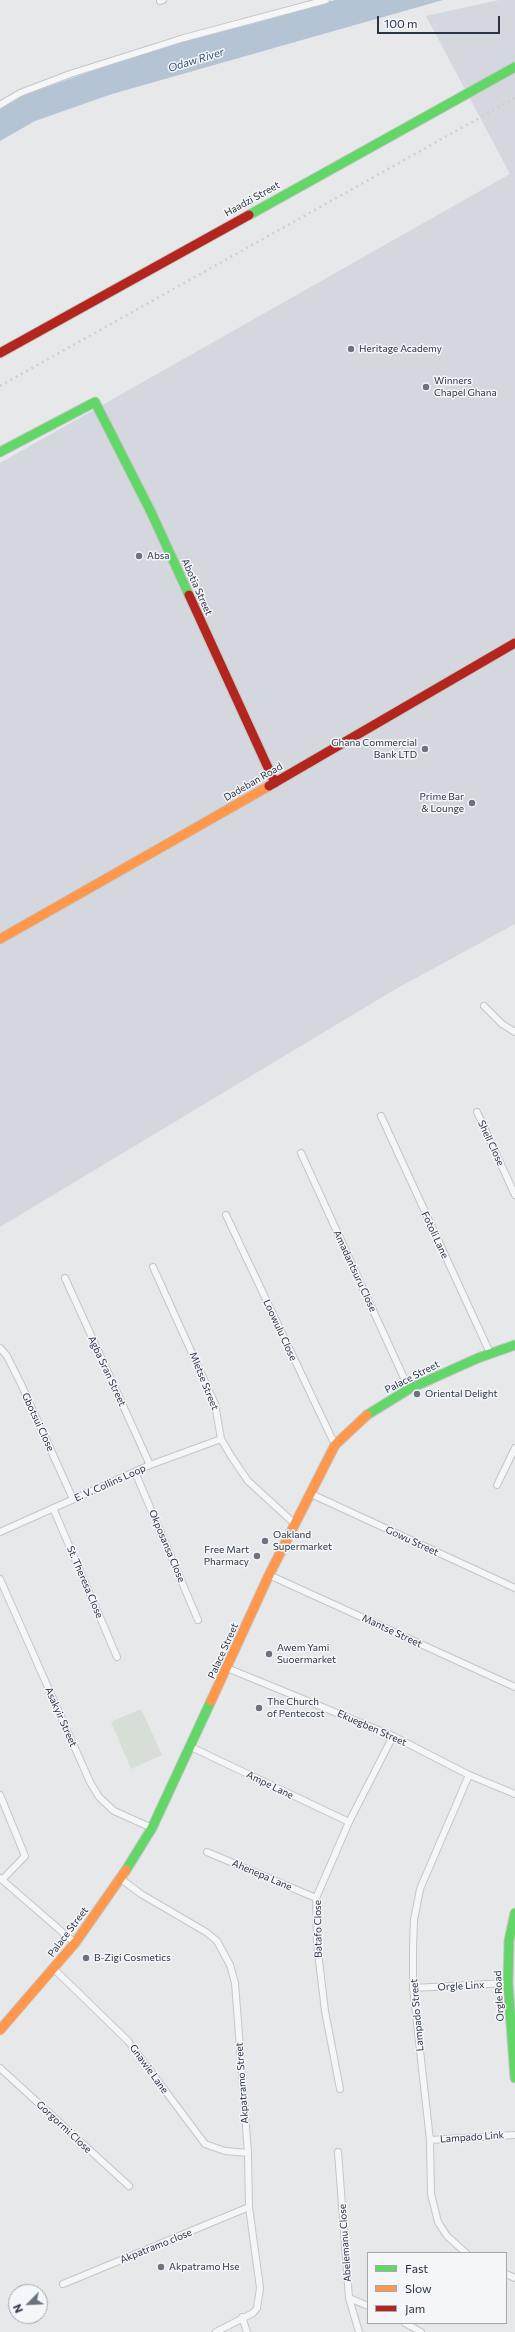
<!DOCTYPE html>
<html>
<head>
<meta charset="utf-8">
<style>
  body { margin:0 }
  #map { position:relative; width:515px; height:2332px; overflow:hidden; background:#e6e8ea; font-family:Commissioner,sans-serif }
  canvas { display:block }
  .legend { position:absolute; left:367px; top:2252px; width:140px; height:72px; box-sizing:border-box; background:#f4f6f9; border:1px solid #a4a8b1; margin:0; padding:5px 7px; list-style:none; font-size:12px; color:#2b3445 }
  .legend li { display:flex; align-items:center; gap:8px; height:20px }
  .legend b { width:20px; border:1px solid #a4a8b1 }
  .north { position:absolute; left:8px; top:2284px; width:40px; height:40px; box-sizing:border-box; background:#f4f6f9; border:1px solid #a4a8b1; border-radius:50%; rotate:246deg; font-size:11px; font-weight:700; line-height:16px; text-align:center; color:#2b3445 }
  .north::after { content:''; display:block; margin:auto; width:14px; height:18px; background:#6c737f; clip-path:polygon(50% 0,100% 100%,50% 72%,0 100%) }
  .scale { position:absolute; left:377px; top:16px; width:123px; height:18px; box-sizing:border-box; border:2px solid #2b3445; border-top:0; padding-left:5px; font-size:12px; line-height:14px; white-space:nowrap; color:#2b3445; -webkit-text-stroke:3px #f4f6f9; paint-order:stroke }
</style>
</head>
<body>
<div id="map">
<canvas width="515" height="2332"></canvas>
<ul class="legend">
<li><b style="height:5px;background:#63d668"></b>Fast</li>
<li><b style="height:5px;background:#ff974d"></b>Slow</li>
<li><b style="height:5px;background:#b3261e"></b>Jam</li>
</ul>
<div class="north">N</div>
<div class="scale">100 m</div>
</div>
<script>
const c = document.querySelector('canvas').getContext('2d');
c.lineJoin = 'round';
function paint(path, color) {
  c.fillStyle = color;
  c.fill(path, 'evenodd');
}
function shape(rows) {
  const path = new Path2D();
  for (const r of rows) {
    path.moveTo(r[0], r[1]);
    for (let i = 2; i < r.length; i += 2) path.lineTo(r[i], r[i + 1]);
  }
  return path;
}
function stroke(path, color, width, dash) {
  c.strokeStyle = color;
  c.lineWidth = width;
  c.lineCap = dash ? 'butt' : 'round';
  c.setLineDash(dash || []);
  c.stroke(path);
}
function write(font, color, halo, rows, align = 'center') {
  c.font = font + ' Commissioner,sans-serif';
  c.lineWidth = 3;
  c.setLineDash([]);
  c.textBaseline = 'middle';
  c.strokeStyle = halo;
  c.fillStyle = color;
  for (const [text, x, y, turn = 0] of rows) {
    c.save();
    c.translate(x, y);
    c.rotate((+turn || 0) * Math.PI / 180);
    c.textAlign = isNaN(turn) ? turn : align;
    if (halo) c.strokeText(text, 0, 0);
    c.fillText(text, 0, 0);
    c.restore();
  }
}
paint(shape([
  [499,0,515,0,515,924,394,990,0,1227,0,463,510,174,426,16]
]), '#d4d7dd');
paint(shape([
  [141,1709,162,1755,131,1769,111,1722]
]), '#d6ded6');
paint(shape([
  [335,0,443,0,112,94,35,121,0,141,0,108,18,97,158,48,259,22]
]), '#b4c4d5');
const street = shape([
  [160,1,163,0],
  [0,105,20,93,70,74,184,38,326,0],
  [484,1006,502,1024,515,1032],
  [477,1112,515,1195],
  [381,1116,490,1353],
  [301,1153,409,1389],
  [226,1215,335,1445],
  [153,1267,215,1404,221,1439,231,1456,248,1481,295,1524],
  [65,1278,150,1465],
  [0,1348,7,1356,21,1384,73,1499],
  [135,1472,198,1620],
  [497,1485,515,1448],
  [309,1493,515,1588],
  [53,1508,117,1657],
  [0,1532,150,1465,221,1439],
  [269,1575,515,1687],
  [0,1579,90,1782,99,1797,114,1811,152,1828],
  [227,1668,393,1736,469,1775,515,1794],
  [191,1747,349,1822],
  [0,1795,25,1856,2,1880],
  [207,1852,316,1898],
  [0,1878,75,1943],
  [121,1879,141,1894,206,1932,217,1941,230,1965,235,1983,248,2153,249,2207,260,2288,257,2308,253,2313,216,2332],
  [54,1969,128,2041,205,2144,225,2151,248,2153],
  [413,1988,508,1983],
  [0,2068,129,2186],
  [340,2089,325,2011,320,1969,317,1943,316,1898,349,1822,393,1736],
  [430,2140,515,2135],
  [338,2152,349,2298,359,2332],
  [466,2253,447,2236,438,2222,431,2194,430,2140,413,1988,413,1948,414,1920,420,1889,469,1775],
  [506,2274,515,2278],
  [63,2284,249,2207],
  [349,2298,368,2306],
  [242,2317,247,2332],
  [405,2323,421,2332]
]);
const fast = shape([
  [249,215,515,67],
  [0,452,95,402,151,512,189,595],
  [367,1415,409,1389,478,1358,515,1345],
  [126,1870,152,1828,211,1701],
  [515,1913,509,1941,508,1983,515,2078]
]);
const slow = shape([
  [0,939,269,786],
  [211,1701,269,1575,335,1445,367,1415],
  [0,2030,75,1943,126,1870]
]);
const jam = shape([
  [0,353,249,215],
  [189,595,275,783],
  [269,786,515,643]
]);
stroke(street, '#c4c6c8', 8);
stroke(fast, '#c4c6c8', 11);
stroke(slow, '#c4c6c8', 11);
stroke(jam, '#c4c6c8', 11);
stroke(street, '#f5f6f7', 6);
stroke(fast, '#63d668', 9);
stroke(slow, '#ff974d', 9);
stroke(jam, '#b3261e', 9);
stroke(shape([
  [0,386,515,98]
]), '#cecfd2', 2.5, [2, 4]);
for (const [x, y, r, color] of [
  [351,349,4,"#6c737f"],
  [426,387,4,"#6c737f"],
  [139,556,4,"#6c737f"],
  [425,749,4,"#6c737f"],
  [472,803,4,"#6c737f"],
  [417,1394,4,"#6c737f"],
  [265,1541,4,"#6c737f"],
  [257,1556,4,"#6c737f"],
  [269,1654,4,"#6c737f"],
  [259,1708,4,"#6c737f"],
  [86,1958,4,"#6c737f"],
  [161,2267,4,"#6c737f"]
]) {
  const dot = new Path2D();
  dot.arc(x, y, r, 0, 2 * Math.PI);
  c.fillStyle = color;
  c.fill(dot);
  stroke(dot, '#f4f6f9', 1.5);
}
write('10px', '#2b3445', '#f4f6f9', [
  ["Haadzi Street",252,199,-29],
  ["Abotia Street",197,587,66],
  ["Dadeban Road",253,782,-30],
  ["Shell Close",491,1143,65],
  ["Fotoli Lane",435,1235,65],
  ["Amadantsuru Close",355,1271,65],
  ["Loowulu Close",280,1330,65],
  ["Agba Sran Street",107,1371,65],
  ["Palace Street",412,1377,-27],
  ["Mletse Street",204,1381,68],
  ["Gbotsui Close",38,1422,65],
  ["E. V. Collins Loop",110,1483,-24],
  ["Gowu Street",412,1541,25],
  ["Okposansa Close",167,1546,67],
  ["St. Theresa Close",85,1582,67],
  ["Mantse Street",392,1631,25],
  ["Palace Street",223,1651,-66],
  ["Asakyir Street",61,1717,66],
  ["Ekuegben Street",372,1728,24],
  ["Ampe Lane",270,1785,26],
  ["Ahenepa Lane",262,1875,23],
  ["Batafo Close",318,1929,-91],
  ["Palace Street",68,1932,-53],
  ["Orgle Linx",461,1986,-3],
  ["Orgle Road",499,1996,-93],
  ["Lampado Street",417,2015,-95],
  ["Gnawie Lane",149,2069,54],
  ["Akpatramo Street",242,2083,-94],
  ["Gorgormi Close",64,2127,43],
  ["Lampado Link",472,2137,-4],
  ["Abelemanu Close",345,2243,-94],
  ["Akpatramo close",156,2246,-22]
]);
write('10px', '#2b3445', '#f4f6f9', [
  ["Heritage Academy",359,349],
  ["Winners",434,381],
  ["Chapel Ghana",434,393],
  ["Absa",147,556],
  ["Ghana Commercial",417,743,"right"],
  ["Bank LTD",417,755,"right"],
  ["Prime Bar",464,797,"right"],
  ["& Lounge",464,809,"right"],
  ["Oriental Delight",425,1394],
  ["Oakland",273,1535],
  ["Supermarket",273,1547],
  ["Free Mart",249,1550,"right"],
  ["Pharmacy",249,1562,"right"],
  ["Awem Yami",277,1648],
  ["Suoermarket",277,1660],
  ["The Church",267,1702],
  ["of Pentecost",267,1714],
  ["B-Zigi Cosmetics",94,1958],
  ["Akpatramo Hse",169,2267]
], 'left');
write('italic 11px', '#34527a', '#f4f6f9', [
  ["Odaw River",196,60,-17]
]);
</script>
</body>
</html>
